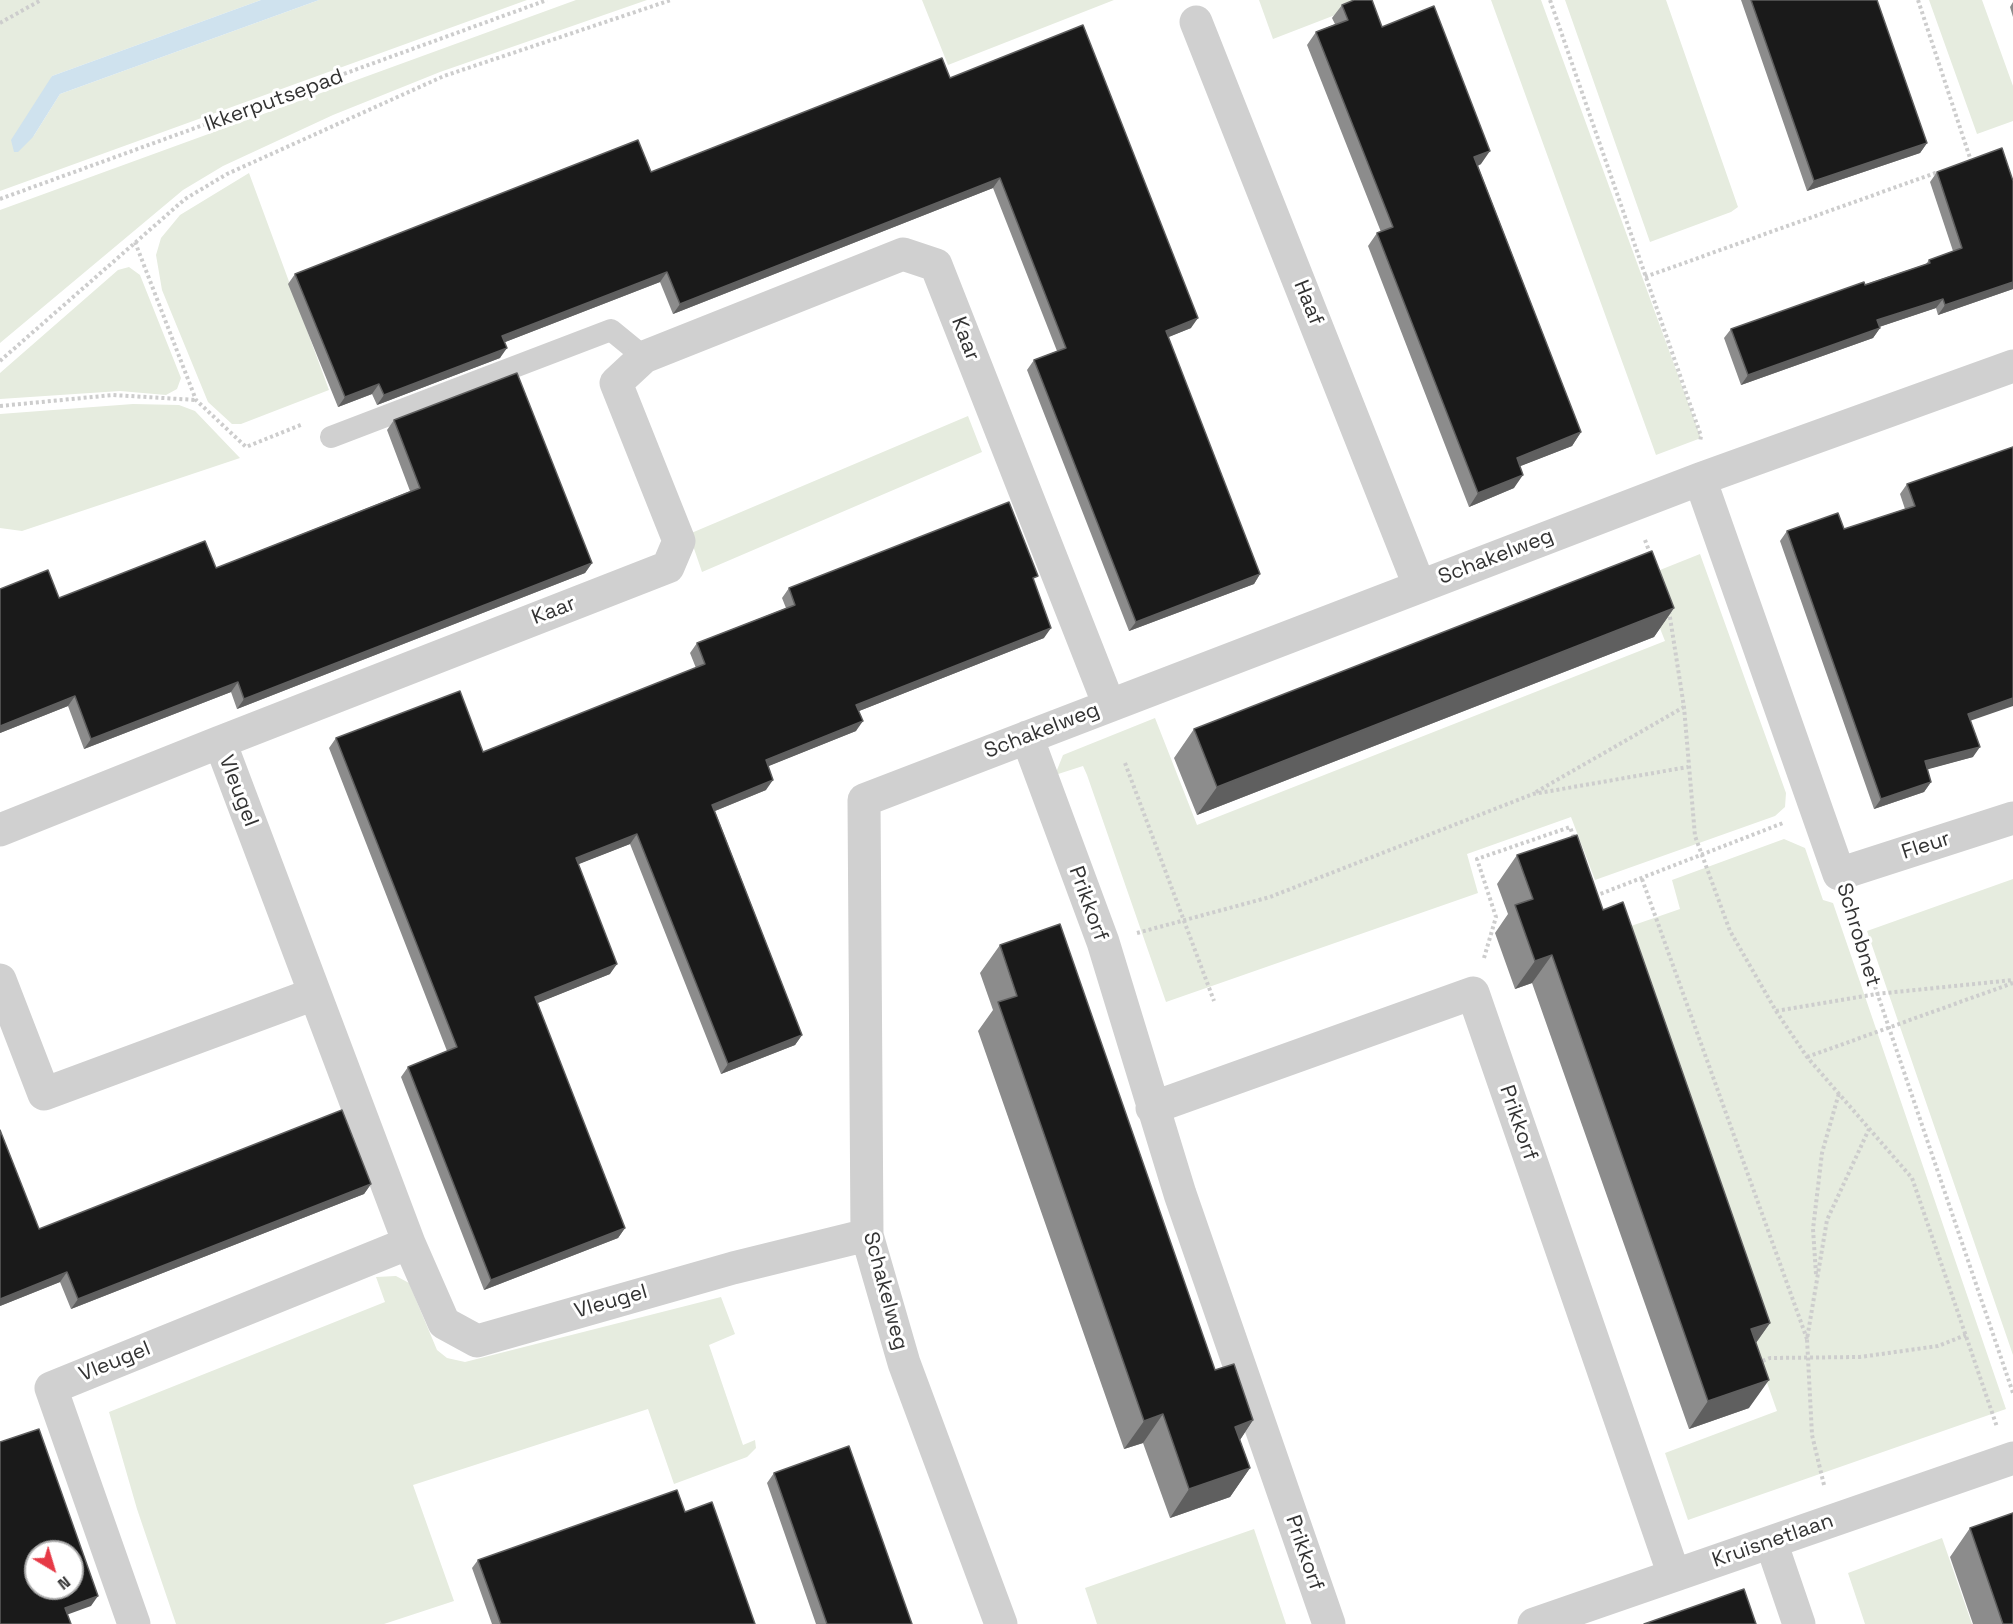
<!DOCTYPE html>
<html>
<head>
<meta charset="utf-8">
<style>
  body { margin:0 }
  #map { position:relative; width:2013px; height:1624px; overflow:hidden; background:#fff; font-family:"Space Grotesk",sans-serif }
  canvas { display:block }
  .north { position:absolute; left:24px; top:1540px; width:60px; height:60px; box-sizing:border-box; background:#fff; border:2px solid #adadad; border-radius:50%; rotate:142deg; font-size:16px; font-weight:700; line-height:24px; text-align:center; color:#333 }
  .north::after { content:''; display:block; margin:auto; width:21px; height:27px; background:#e63946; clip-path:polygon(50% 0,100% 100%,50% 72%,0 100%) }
</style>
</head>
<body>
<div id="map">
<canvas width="2013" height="1624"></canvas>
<div class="north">N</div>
</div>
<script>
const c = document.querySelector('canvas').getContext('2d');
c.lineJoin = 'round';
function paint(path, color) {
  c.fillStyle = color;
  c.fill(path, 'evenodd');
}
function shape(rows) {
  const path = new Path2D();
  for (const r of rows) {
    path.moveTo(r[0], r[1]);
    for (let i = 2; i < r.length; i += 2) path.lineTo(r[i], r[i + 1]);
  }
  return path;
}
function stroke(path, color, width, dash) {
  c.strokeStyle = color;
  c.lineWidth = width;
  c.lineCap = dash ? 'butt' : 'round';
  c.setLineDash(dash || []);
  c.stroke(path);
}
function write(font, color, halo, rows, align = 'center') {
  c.font = font + ' "Space Grotesk",sans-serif';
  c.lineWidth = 6;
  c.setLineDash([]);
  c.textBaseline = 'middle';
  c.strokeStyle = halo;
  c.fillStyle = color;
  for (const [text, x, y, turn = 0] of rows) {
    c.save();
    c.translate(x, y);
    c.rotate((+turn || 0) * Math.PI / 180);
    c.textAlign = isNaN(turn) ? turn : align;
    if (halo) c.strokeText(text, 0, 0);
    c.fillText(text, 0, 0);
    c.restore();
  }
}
paint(shape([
  [0,0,261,0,52,76,33,137,60,94,319,0,527,0,0,191],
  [576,0,647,0,440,72,333,115,223,166,183,190,0,343,0,210],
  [922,0,1114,0,948,65],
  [1259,0,1374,0,1273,39],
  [1491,0,1541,0,1701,438,1656,455],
  [1565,0,1666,0,1738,207,1731,212,1650,242],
  [1929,0,1982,0,2013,86,2013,121,1977,134],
  [249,173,329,390,241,424,232,424,208,402,162,290,156,255,161,238,180,215],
  [129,267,140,275,181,378,177,389,166,395,120,391,0,399,0,373,118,270],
  [133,404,179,405,195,411,240,458,22,531,0,528,0,414],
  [968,416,982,452,702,572,689,534],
  [1700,554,1786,793,1785,807,1775,816,1595,880,1571,817,1467,854,1478,893,1166,1002,1087,775,1083,766,1055,775,1063,755,1155,718,1197,825,1665,641,1640,578],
  [1784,839,1805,848,1823,900,1833,903,2006,1409,1688,1520,1665,1453,1777,1411,1608,934,1680,909,1672,880],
  [2013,879,2013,1355,1867,931],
  [396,1276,409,1283,437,1350,447,1358,465,1362,721,1297,735,1334,709,1345,743,1445,755,1440,756,1448,747,1457,674,1484,648,1409,413,1485,454,1601,384,1624,176,1624,137,1509,109,1412,385,1302,376,1277],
  [1254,1529,1286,1624,1097,1624,1085,1588],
  [1942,1538,1972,1624,1865,1624,1848,1573]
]), '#e6ecdf');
paint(shape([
  [261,0,319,0,60,94,33,137,18,152,14,152,11,140,52,76]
]), '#cfe2ee');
stroke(shape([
  [1550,0,1701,436,1700,442],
  [1918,0,1971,161,1968,162],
  [0,23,41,0],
  [0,199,547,0],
  [135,242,196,400,246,447,303,424],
  [1645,277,1938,172],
  [0,361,185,199,227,174,444,76,671,0],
  [0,406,113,395,196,400],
  [1645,540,1651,556],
  [1669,611,1684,707,1695,836,1730,931,1776,1011,1807,1057,1912,1178,1997,1427],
  [1125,763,1214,1001],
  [1536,792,1684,707],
  [1642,879,1807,1339],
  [1595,896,1783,823],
  [1848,907,2013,1393],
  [1137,933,1270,897,1533,794,1688,767],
  [1484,958,1496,917,1477,859,1570,827,1575,841],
  [1776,1011,1876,994,2013,980],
  [1807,1057,2013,983],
  [1816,1274,1813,1229,1822,1153,1839,1093],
  [1757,1363,1770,1358,1860,1357,1938,1346,1966,1335],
  [1824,1485,1812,1435,1807,1339,1827,1220,1869,1129]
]), '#cdcdcd', 4, [3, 3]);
stroke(shape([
  [331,437,611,330,644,357]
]), '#d0d0d0', 22);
stroke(shape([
  [1196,22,1419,585],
  [1700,479,1839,874,2013,818],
  [1027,737,1103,942,1180,1194,1329,1624],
  [220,742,668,567,679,541,616,383,644,357,903,254,936,265,1109,705],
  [0,830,220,742,409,1243,444,1323,477,1341,733,1268,867,1235],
  [0,980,44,1094,314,994],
  [1152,1108,1473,993,1674,1575],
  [1771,1542,1799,1624],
  [134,1624,51,1388,409,1243],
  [1001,1624,904,1363,867,1235,864,800,1700,479,2013,366],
  [1534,1624,2013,1458]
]), '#d0d0d0', 33);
paint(shape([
  [1741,0,1877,0,1927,143,1920,153,1807,191],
  [2013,2,2013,17,2010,7],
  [1342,5,1382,27,1481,164,1478,166,1581,432,1572,446,1520,466,1514,488,1469,507,1368,246,1377,233,1381,232,1307,45,1316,32,1335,24,1332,18],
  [950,78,1191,328,1168,337,1260,574,1254,584,1129,631,1027,370,1034,360,1057,351,993,188,673,314,660,282,505,342,500,358,377,405,372,394,338,407,288,284,295,274,651,172],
  [1937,172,2013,289,1938,315,1936,308,1879,327,1880,328,1873,338,1741,385,1724,338,1731,329,1926,264,1929,260,1953,251,1930,182],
  [394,420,592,563,585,573,237,709,231,692,84,749,68,706,0,733,0,589,59,598,216,568,410,491,387,430],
  [2013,447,1971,721,1973,757,1927,769,1931,782,1924,792,1874,809,1780,541,1787,531,1844,529,1905,509,1900,494,1907,484],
  [1034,582,1044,638,859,711,856,731,768,766,766,790,715,811,802,1035,795,1045,721,1074,630,844,578,864,610,974,537,1003,625,1228,618,1238,484,1290,401,1077,408,1067,447,1051,329,748,336,738,483,752,696,668,690,653,697,643,786,608,782,598,789,588],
  [1674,608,1654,637,1197,815,1174,758,1194,729],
  [1517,855,1603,910,1770,1323,1756,1343,1749,1408,1689,1429,1532,983,1515,989,1495,933,1508,914,1497,884],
  [1000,945,1215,1370,1253,1420,1240,1440,1250,1468,1230,1497,1170,1518,1143,1443,1124,1449,978,1031,993,1010,980,973],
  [0,1130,39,1229,371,1184,364,1194,71,1309,60,1282,0,1306],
  [774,1473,912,1624,816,1624,767,1483],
  [685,1512,755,1624,492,1624,472,1568,478,1560],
  [1970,1528,2013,1624,1973,1624,1950,1557]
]), '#8c8c8c');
paint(shape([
  [1927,143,1920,153,1807,191,1814,181],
  [1490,151,1481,164,1465,171,1474,157],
  [1000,178,993,188,673,314,680,304],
  [667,272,660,282,495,346,502,336],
  [2013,281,2013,289,1938,315,1945,305],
  [1943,299,1936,308,1870,330,1877,320],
  [1198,318,1191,328,1159,341,1166,331],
  [1880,328,1873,338,1741,385,1748,375],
  [507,348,500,358,377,405,384,395],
  [379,384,372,394,338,407,345,397],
  [1581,432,1572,446,1508,471,1517,458],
  [1523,475,1514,488,1469,507,1478,493],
  [592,563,585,573,237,709,244,699],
  [1260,574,1254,584,1129,631,1136,622],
  [1674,608,1654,637,1197,815,1217,787],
  [1051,628,1044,638,849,715,856,705],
  [238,682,231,692,84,749,91,739],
  [75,696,68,706,0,733,0,726],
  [2013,698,2013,706,1961,724,1968,714],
  [863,721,856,731,759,770,766,760],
  [1980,747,1973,757,1918,772,1925,761],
  [773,780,766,790,705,815,712,805],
  [1931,782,1924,792,1874,809,1881,799],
  [637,834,630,844,569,868,576,858],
  [1552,955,1532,983,1515,989,1535,961],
  [617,964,610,974,528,1007,535,997],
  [802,1035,795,1045,721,1074,728,1064],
  [371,1184,364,1194,71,1309,78,1299],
  [625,1228,618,1238,484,1290,491,1280],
  [67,1272,60,1282,0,1306,0,1299],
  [1770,1323,1750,1351,1751,1329],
  [1769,1380,1749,1408,1689,1429,1708,1401],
  [1163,1414,1143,1443,1124,1449,1144,1421],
  [1253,1420,1234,1449,1235,1427],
  [1250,1468,1230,1497,1170,1518,1189,1489],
  [98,1596,91,1606,58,1618,65,1608]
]), '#5f5f5f');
const building = shape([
  [1354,0,1372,0,1382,27,1434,6,1490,151,1474,157,1581,432,1517,458,1523,475,1478,493,1377,233,1393,227,1316,32,1348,20,1342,5,1354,0],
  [1751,0,1877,0,1927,143,1814,181,1751,0],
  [1083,25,1198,318,1166,331,1260,574,1136,622,1034,360,1066,348,1000,178,680,304,667,272,502,336,507,348,384,395,379,384,345,397,295,274,638,140,651,172,942,58,950,78,1083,25],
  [2002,148,2013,181,2013,282,1945,305,1943,299,1877,320,1880,328,1748,375,1731,329,1864,282,1865,285,1930,263,1929,260,1962,248,1937,172,2002,148],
  [517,373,592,563,244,699,238,682,91,739,75,696,0,726,0,589,48,570,59,598,205,541,216,568,420,488,394,420,517,373],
  [2013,447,2013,698,1968,714,1980,747,1925,761,1931,782,1881,799,1787,531,1838,513,1844,529,1915,506,1907,484,2013,447],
  [1009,502,1038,576,1033,578,1051,628,856,705,863,721,766,760,773,780,712,805,802,1035,728,1064,637,834,576,858,617,964,535,997,625,1228,491,1280,408,1067,457,1047,336,738,460,691,483,752,705,664,697,643,795,605,789,588,1009,502],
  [1652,551,1674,608,1217,787,1194,729,1652,551],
  [1577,835,1603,910,1623,902,1770,1323,1751,1329,1769,1380,1708,1401,1552,955,1535,961,1515,905,1533,899,1517,855,1577,835],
  [1060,924,1215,1370,1234,1364,1253,1420,1235,1427,1250,1468,1189,1489,1163,1414,1144,1421,998,1002,1017,996,1000,945,1060,924],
  [342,1110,371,1184,78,1299,67,1272,0,1299,0,1130,39,1229,342,1110],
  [39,1429,98,1596,65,1608,71,1624,0,1624,0,1442,39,1429],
  [36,1552,72,1552,72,1588,36,1588,36,1552],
  [849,1446,912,1624,827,1624,774,1473,849,1446],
  [677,1490,685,1512,712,1502,755,1624,501,1624,478,1560,677,1490],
  [2013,1513,2013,1624,2003,1624,1970,1528,2013,1513],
  [1744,1589,1756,1624,1644,1624,1744,1589]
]);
paint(building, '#1a1a1a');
stroke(building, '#5f5f5f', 1.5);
write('21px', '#333', '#fff', [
  ["Ikkerputsepad",274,101,-20],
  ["Haaf",1308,303,68],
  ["Kaar",965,339,69],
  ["Schakelweg",1496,557,-21],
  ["Kaar",554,611,-21],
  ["Schakelweg",1042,731,-21],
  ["Vleugel",238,791,69],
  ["Fleur",1926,846,-18],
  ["Prikkorf",1088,904,70],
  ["Schrobnet",1858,935,73],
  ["Prikkorf",1518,1123,71],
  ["Schakelweg",885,1291,75],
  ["Vleugel",611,1302,-16],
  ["Vleugel",115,1362,-22],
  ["Kruisnetlaan",1773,1541,-19],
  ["Prikkorf",1304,1553,71]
]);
</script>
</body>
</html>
